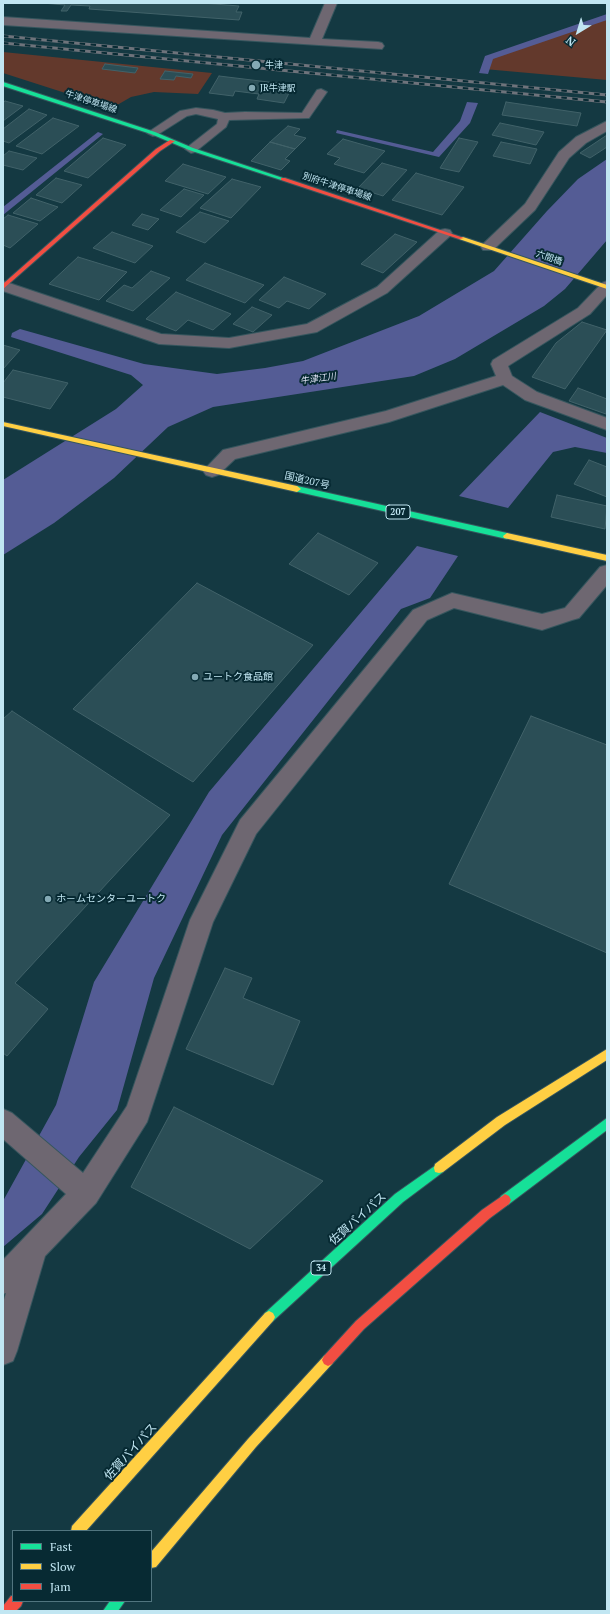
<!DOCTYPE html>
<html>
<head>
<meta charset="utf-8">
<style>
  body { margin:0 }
  #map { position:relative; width:610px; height:1614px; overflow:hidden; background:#143942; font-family:"PT Serif",serif }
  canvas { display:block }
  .frame { position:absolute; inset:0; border:4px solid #c1e6f2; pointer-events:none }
  .legend { position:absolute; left:12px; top:1530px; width:140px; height:72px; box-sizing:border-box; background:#072a33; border:1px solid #51757f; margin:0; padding:5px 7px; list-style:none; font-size:12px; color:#c1e6f2 }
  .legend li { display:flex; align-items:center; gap:8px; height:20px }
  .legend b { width:20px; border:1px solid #51757f }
  .north { position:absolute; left:558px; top:12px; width:40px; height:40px; -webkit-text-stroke:3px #072a33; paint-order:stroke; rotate:218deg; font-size:11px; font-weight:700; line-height:16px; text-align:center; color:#c1e6f2 }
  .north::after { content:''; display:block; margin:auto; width:14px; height:18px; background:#c1e6f2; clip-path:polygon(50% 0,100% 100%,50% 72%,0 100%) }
</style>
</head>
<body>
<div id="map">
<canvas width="610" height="1614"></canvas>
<div class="frame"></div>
<ul class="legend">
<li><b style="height:5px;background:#16e098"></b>Fast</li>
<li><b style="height:5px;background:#ffcf43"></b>Slow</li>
<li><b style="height:5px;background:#f24e42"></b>Jam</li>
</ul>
<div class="north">N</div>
</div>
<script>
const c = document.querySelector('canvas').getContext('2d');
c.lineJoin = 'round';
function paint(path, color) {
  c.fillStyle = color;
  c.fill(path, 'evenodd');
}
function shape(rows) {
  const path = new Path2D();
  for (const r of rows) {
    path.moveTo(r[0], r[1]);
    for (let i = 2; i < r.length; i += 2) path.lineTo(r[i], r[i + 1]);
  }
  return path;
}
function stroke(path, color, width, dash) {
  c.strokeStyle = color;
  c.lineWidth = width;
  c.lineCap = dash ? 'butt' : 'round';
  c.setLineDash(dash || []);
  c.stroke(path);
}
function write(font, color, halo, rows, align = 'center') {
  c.font = font + ' "PT Serif","Noto Sans JP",serif';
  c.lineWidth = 4;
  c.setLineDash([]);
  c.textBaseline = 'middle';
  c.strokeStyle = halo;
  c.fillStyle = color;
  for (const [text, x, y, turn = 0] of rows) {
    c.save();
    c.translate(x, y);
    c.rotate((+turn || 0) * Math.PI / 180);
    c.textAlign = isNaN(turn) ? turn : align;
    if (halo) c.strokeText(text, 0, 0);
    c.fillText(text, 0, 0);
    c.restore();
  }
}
paint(shape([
  [607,18,607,80,484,69,488,57],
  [3,52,212,73,198,94,154,92,131,97,112,108,3,73]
]), '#63392c');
paint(shape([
  [607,14,607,20,493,59,488,74,479,73,485,56],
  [467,102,478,103,470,123,439,157,336,133,337,130,433,152,460,121],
  [98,132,103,134,3,215,3,207],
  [607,159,607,240,565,289,544,306,455,359,414,376,213,407,168,427,114,478,54,523,3,555,3,480,116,409,143,385,131,375,11,337,12,333,20,329,144,364,217,374,265,368,303,361,419,316,494,271,547,211,578,179],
  [540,412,607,438,607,453,575,447,553,452,508,508,459,496],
  [417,546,458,556,430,598,401,609,222,835,154,978,117,1110,79,1157,42,1214,3,1247,3,1201,56,1105,94,982,209,792]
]), '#545c95');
const building = shape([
  [42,3,202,3,239,6,236,12,242,12,239,20,89,9,90,6,71,5,67,11,61,11,65,5,42,3],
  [105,64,138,68,135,73,102,69,105,64],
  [165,71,193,74,191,78,176,76,174,80,160,79,165,71],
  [219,76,293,85,284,103,257,99,259,94,235,91,233,96,209,93,219,76],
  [5,101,23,106,3,121,3,103,5,101],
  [506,102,581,113,577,126,502,115,506,102],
  [29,109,47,115,9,143,3,141,3,129,29,109],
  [53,118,79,126,42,154,16,146,53,118],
  [500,123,544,132,536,145,492,135,500,123],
  [288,126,300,129,294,135,306,138,295,149,270,142,288,126],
  [607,135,607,147,590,158,580,153,607,135],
  [103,138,126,145,88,178,64,171,103,138],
  [459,138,478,142,459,172,440,168,459,138],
  [343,139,385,151,364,173,334,164,340,158,327,154,343,139],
  [270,142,295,149,285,159,290,161,281,170,251,161,270,142],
  [501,142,537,149,530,164,493,156,501,142],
  [9,151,37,158,23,170,3,165,3,156,9,151],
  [382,163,407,170,383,196,358,188,382,163],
  [183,164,226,177,208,194,165,181,183,164],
  [416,173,464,187,442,215,392,200,416,173],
  [56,178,82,185,62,203,36,195,56,178],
  [232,179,261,187,231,218,200,208,232,179],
  [184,189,204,195,181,217,160,210,184,189],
  [31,198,58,207,40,221,13,213,31,198],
  [200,212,229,221,205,243,176,232,200,212],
  [142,214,159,219,148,230,132,225,142,214],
  [8,215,38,224,10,248,3,245,3,219,8,215],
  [112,232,153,246,135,263,93,248,112,232],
  [395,234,417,242,383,273,361,264,395,234],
  [78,257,127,272,99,300,49,284,78,257],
  [205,263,264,285,245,303,186,280,205,263],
  [151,271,170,278,133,311,106,301,124,285,132,288,151,271],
  [284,277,326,294,309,309,287,301,279,308,259,300,284,277],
  [176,292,231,314,213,330,188,320,176,331,146,319,176,292],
  [252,307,272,315,253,332,233,324,252,307],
  [582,322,607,330,565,389,532,377,556,343,582,322],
  [3,345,20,350,3,369,3,345],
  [13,370,68,383,50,409,3,397,3,383,13,370],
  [578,388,607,399,606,414,569,401,578,388],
  [589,460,607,467,607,497,574,484,589,460],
  [557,495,607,506,605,529,551,517,557,495],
  [318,533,378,563,349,595,289,564,318,533],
  [197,583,313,645,193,782,73,709,197,583],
  [12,711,170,815,15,983,48,1009,7,1056,3,1053,3,719,12,711],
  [531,716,607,745,607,953,449,884,531,716],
  [225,968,252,978,243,998,300,1021,273,1085,186,1049,225,968],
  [174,1107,323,1181,250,1249,131,1187,174,1107]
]);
paint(building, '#2b4e56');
stroke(building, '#416269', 1);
const lane = shape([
  [321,89,327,92,309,118,229,120,226,127,195,152,191,153,185,149,217,124,218,119,196,114,187,116,157,135,153,136,147,133,180,111,196,108,213,110,225,113,245,112,302,113,317,90,321,89]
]);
const street = shape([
  [325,3,337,3,322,39,378,42,382,43,384,46,382,49,3,25,3,17,310,38,325,3],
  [607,121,607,131,586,143,569,158,535,210,493,250,483,250,481,247,483,244,525,204,559,152,576,137,607,121],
  [445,229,450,230,452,233,450,236,387,293,317,332,229,348,159,344,3,291,3,281,161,334,229,338,307,324,377,287,440,230,445,229],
  [607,281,607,295,590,314,508,366,512,376,537,392,607,418,607,430,525,400,503,385,389,422,235,459,218,475,212,477,206,475,203,471,223,450,386,411,496,376,491,364,493,360,578,308,602,283,607,281],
  [607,565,607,585,579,618,572,620,542,630,454,608,427,620,256,834,213,922,147,1122,96,1203,45,1256,17,1351,13,1361,3,1365,3,1303,6,1293,3,1294,3,1260,66,1194,3,1139,3,1109,12,1113,83,1173,127,1106,190,920,240,820,413,610,452,593,542,614,565,608,600,567,607,565]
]);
const fast = shape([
  [3,82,155,132,193,148,286,179,281,180,189,150,151,134,3,86,3,82],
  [297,486,507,533,511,536,507,539,294,491,293,489,297,486],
  [607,1118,607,1130,509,1204,505,1206,501,1204,499,1200,501,1196,607,1118],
  [439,1163,443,1164,444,1168,443,1172,403,1202,273,1321,269,1323,265,1321,263,1317,265,1313,395,1194,439,1163],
  [110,1601,125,1601,118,1611,103,1611,110,1601]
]);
const slow = shape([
  [459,237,463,237,607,285,607,289,459,239,459,237],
  [3,422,297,486,301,489,297,492,3,426,3,422],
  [507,533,607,555,607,561,504,538,503,536,507,533],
  [607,1049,607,1060,505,1125,443,1172,439,1173,435,1172,434,1168,435,1164,497,1117,607,1049],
  [269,1311,273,1313,275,1317,273,1321,86,1531,71,1531,72,1526,265,1313,269,1311],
  [328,1354,332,1356,334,1360,332,1364,256,1447,156,1567,151,1568,151,1552,248,1439,324,1356,328,1354]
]);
const jam = shape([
  [170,140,175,141,160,151,3,289,3,284,156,149,170,140],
  [281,178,285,178,464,238,459,239,281,180,281,178],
  [505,1194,509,1196,511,1200,509,1204,490,1218,364,1329,332,1364,328,1366,324,1364,322,1360,324,1356,356,1321,482,1210,505,1194],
  [11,1596,13,1596,13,1601,23,1601,21,1606,16,1611,3,1611,3,1606,11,1596]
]);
stroke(lane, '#36565e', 2);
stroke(street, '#36565e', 2);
stroke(fast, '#36565e', 2);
stroke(slow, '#36565e', 2);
stroke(jam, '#36565e', 2);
paint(lane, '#6e6771');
paint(street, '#6e6771');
paint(fast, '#16e098');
paint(slow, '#ffcf43');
paint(jam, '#f24e42');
const rail = shape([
  [3,36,607,95],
  [3,43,607,102]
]);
stroke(rail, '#6e737b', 3);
stroke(rail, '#072a33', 2, [5.5]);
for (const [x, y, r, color] of [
  [256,65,5,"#84a9b4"],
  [252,88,4,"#84a9b4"],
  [195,677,4,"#84a9b4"],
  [48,899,4,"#84a9b4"]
]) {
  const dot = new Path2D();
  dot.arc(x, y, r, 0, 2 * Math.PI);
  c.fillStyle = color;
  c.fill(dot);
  stroke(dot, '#072a33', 1.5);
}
write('9px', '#c1e6f2', '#072a33', [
  ["牛津",265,65],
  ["JR牛津駅",260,88]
], 'left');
write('9px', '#c1e6f2', '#072a33', [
  ["牛津停車場線",91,102,18],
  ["別府牛津停車場線",337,187,18],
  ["六間橋",549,258,19]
]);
write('italic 9px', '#dee2f4', '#072a33', [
  ["牛津江川",318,379,-8]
]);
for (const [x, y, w] of [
  [398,512,24],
  [321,1268,20]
]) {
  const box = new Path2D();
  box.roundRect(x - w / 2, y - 7, w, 14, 3);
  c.fillStyle = '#072a33';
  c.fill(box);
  stroke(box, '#c1e6f2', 1);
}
write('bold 9px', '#c1e6f2', null, [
  ["207",398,512],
  ["34",321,1268]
]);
write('10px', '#c1e6f2', '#072a33', [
  ["国道207号",307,481,13]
]);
write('10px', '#c1e6f2', '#072a33', [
  ["ユートク食品館",203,677],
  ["ホ－ムセンターユートク",56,899]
], 'left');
write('12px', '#c1e6f2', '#072a33', [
  ["佐賀バイパス",358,1219,-42],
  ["佐賀バイパス",131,1452,-48]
]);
</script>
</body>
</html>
